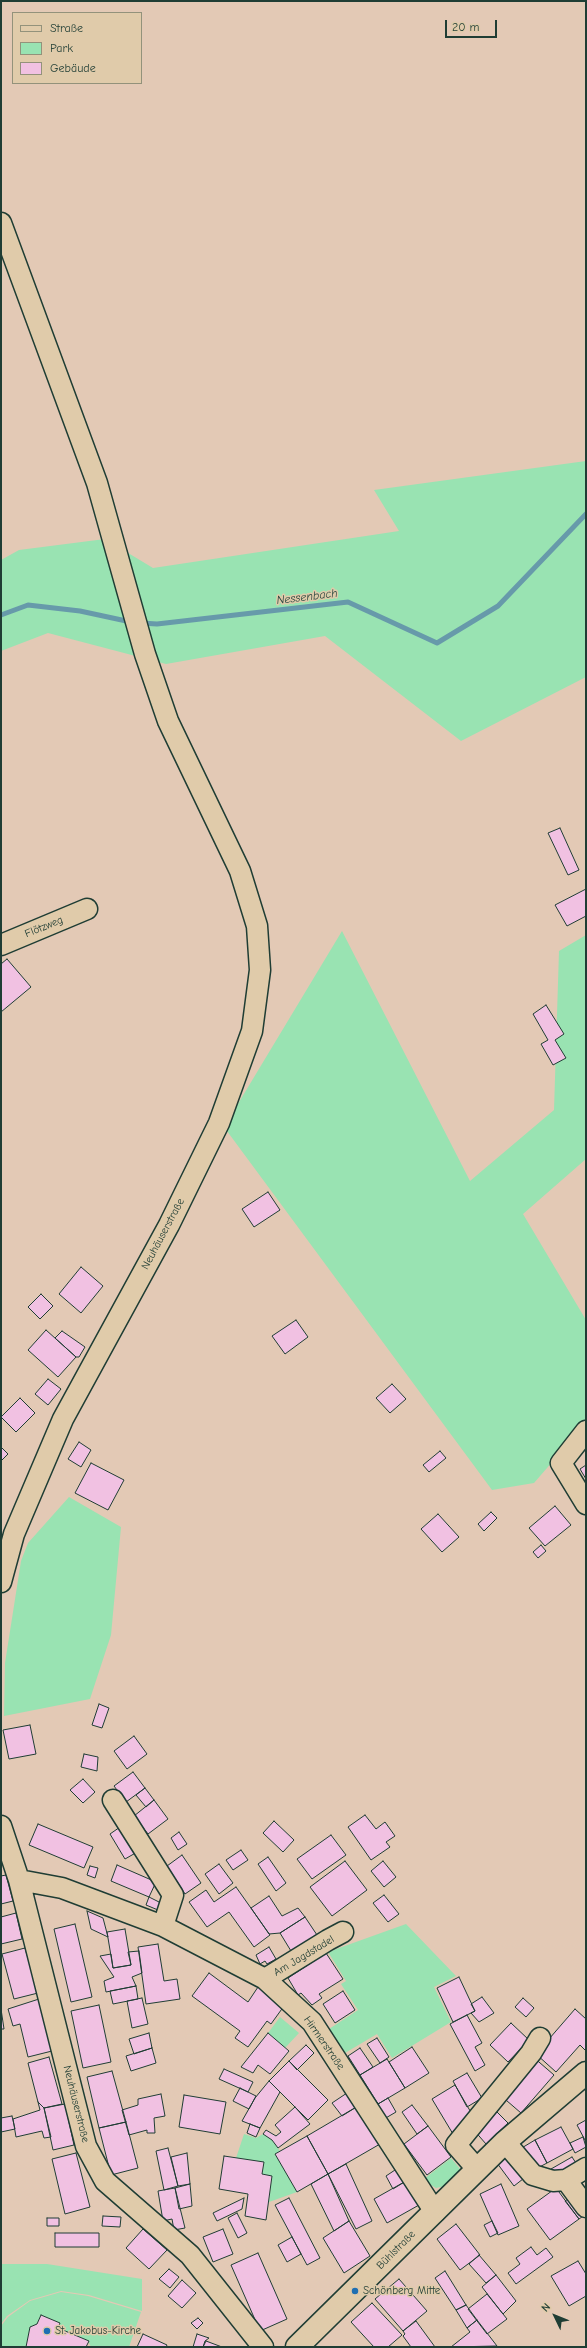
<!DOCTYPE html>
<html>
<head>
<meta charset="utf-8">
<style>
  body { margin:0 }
  #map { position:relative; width:587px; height:2348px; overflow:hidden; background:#e3c9b5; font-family:"Comic Neue",sans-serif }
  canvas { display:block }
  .frame { position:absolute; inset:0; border:2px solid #1f3d34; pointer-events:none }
  .legend { position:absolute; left:12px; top:12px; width:130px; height:72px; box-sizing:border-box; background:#e0cbaa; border:1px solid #93927b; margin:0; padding:5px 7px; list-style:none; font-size:12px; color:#1f3d34 }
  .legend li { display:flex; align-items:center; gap:8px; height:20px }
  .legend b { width:20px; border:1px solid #93927b }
  .north { position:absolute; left:535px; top:2296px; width:40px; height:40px; -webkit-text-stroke:3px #e0cbaa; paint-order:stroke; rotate:313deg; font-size:11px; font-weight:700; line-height:16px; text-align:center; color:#1f3d34 }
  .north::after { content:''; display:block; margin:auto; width:14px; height:18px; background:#1f3d34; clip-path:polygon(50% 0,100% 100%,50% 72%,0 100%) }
  .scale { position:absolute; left:445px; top:20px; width:52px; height:18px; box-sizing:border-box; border:2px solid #1f3d34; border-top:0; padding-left:5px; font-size:12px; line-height:14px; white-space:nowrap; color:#1f3d34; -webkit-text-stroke:3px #e0cbaa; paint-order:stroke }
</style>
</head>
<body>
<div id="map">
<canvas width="587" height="2348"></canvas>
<div class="frame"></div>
<ul class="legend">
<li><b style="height:5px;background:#e0cbaa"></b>Straße</li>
<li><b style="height:11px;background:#99e3b2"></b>Park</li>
<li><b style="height:11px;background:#f1c1e2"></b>Gebäude</li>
</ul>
<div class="north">N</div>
<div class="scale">20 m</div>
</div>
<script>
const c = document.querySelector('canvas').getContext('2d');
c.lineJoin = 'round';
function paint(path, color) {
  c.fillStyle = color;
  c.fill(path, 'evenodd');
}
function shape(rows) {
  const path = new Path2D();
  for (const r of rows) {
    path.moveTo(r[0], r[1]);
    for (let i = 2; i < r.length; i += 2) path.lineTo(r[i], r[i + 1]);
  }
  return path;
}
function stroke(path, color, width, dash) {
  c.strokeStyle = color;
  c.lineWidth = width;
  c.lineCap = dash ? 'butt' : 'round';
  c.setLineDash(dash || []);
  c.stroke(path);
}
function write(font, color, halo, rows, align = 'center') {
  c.font = font + ' "Comic Neue",sans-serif';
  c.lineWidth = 3;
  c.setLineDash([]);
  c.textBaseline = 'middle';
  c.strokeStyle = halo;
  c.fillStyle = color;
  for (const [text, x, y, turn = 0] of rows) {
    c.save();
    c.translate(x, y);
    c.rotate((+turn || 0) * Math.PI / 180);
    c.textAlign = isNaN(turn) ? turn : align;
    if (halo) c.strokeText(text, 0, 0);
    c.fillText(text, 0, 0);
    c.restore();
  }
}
paint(shape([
  [586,461,586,677,461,741,325,636,166,664,48,633,1,651,1,560,19,550,105,539,153,568,399,531,374,490],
  [342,931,470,1181,554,1110,559,951,586,935,586,1159,523,1214,586,1320,586,1423,534,1483,492,1490,224,1127],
  [69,1497,121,1527,111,1635,90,1699,4,1716,5,1663,21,1561,28,1543],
  [406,1924,456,1976,434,1987,451,2022,392,2058,377,2034,345,2053,329,2029,358,2010,341,1984,346,1981,328,1952],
  [280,2017,299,2033,285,2048,268,2033],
  [244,2134,256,2138,263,2134,272,2140,280,2151,275,2154,297,2192,269,2202,272,2176,262,2174,264,2162,236,2158],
  [451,2158,461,2170,445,2186,436,2188,431,2185,425,2178],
  [1,2264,47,2264,142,2279,142,2311,89,2295,61,2291,30,2300,7,2316,1,2324],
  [61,2292,88,2296,141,2312,129,2347,91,2347,88,2341,58,2328,60,2323,41,2315,37,2324,30,2327,26,2347,1,2347,1,2326,8,2317,30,2301]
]), '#99e3b2');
stroke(shape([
  [1,615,28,605,80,611,131,622],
  [141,623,157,624,348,602,437,643,498,606,586,514]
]), '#679aaa', 5);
const building = shape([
  [560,828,579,870,568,875,548,833,560,828],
  [586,889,586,916,567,926,555,905,586,889],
  [7,959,31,987,1,1012,1,964,7,959],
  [546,1005,564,1034,555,1040,566,1058,553,1065,541,1044,548,1040,533,1014,546,1005],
  [268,1192,280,1210,254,1227,242,1209,268,1192],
  [81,1267,103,1286,81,1313,59,1294,81,1267],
  [41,1294,53,1306,40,1319,28,1307,41,1294],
  [296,1320,308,1337,285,1354,272,1336,296,1320],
  [46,1330,76,1357,58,1377,28,1350,46,1330],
  [62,1331,85,1347,79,1357,76,1357,55,1338,62,1331],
  [48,1379,61,1389,48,1405,35,1394,48,1379],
  [392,1384,406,1399,390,1413,376,1398,392,1384],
  [20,1398,35,1413,16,1432,1,1417,20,1398],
  [79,1442,91,1450,81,1467,68,1459,79,1442],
  [1,1447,8,1454,1,1461,1,1447],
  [440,1451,446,1458,429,1472,423,1465,440,1451],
  [91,1463,124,1480,108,1510,75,1493,91,1463],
  [586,1465,586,1479,580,1469,586,1465],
  [555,1506,571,1525,545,1546,529,1528,555,1506],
  [491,1512,497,1518,484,1531,478,1524,491,1512],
  [438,1514,459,1537,442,1552,421,1529,438,1514],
  [541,1545,546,1551,538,1558,533,1552,541,1545],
  [99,1704,109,1708,102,1728,92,1725,99,1704],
  [30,1725,36,1754,9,1759,3,1730,30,1725],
  [134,1736,147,1754,127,1769,114,1751,134,1736],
  [84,1754,98,1757,97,1771,81,1767,84,1754],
  [133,1772,145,1788,126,1802,114,1786,133,1772],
  [83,1779,95,1792,83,1803,70,1790,83,1779],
  [145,1788,154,1800,146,1807,136,1795,145,1788],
  [154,1800,168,1819,148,1834,134,1816,154,1800],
  [365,1815,376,1829,385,1822,395,1836,386,1842,390,1847,371,1860,348,1827,365,1815],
  [274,1821,294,1840,283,1852,263,1833,274,1821],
  [38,1824,93,1847,84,1868,29,1845,38,1824],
  [123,1825,139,1851,125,1859,110,1834,123,1825],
  [179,1832,187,1844,178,1850,171,1838,179,1832],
  [331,1835,346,1855,312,1879,297,1859,331,1835],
  [241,1850,248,1860,233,1870,226,1860,241,1850],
  [182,1855,201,1883,185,1894,167,1866,182,1855],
  [268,1857,286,1883,276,1891,258,1864,268,1857],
  [345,1861,367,1890,332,1916,310,1887,345,1861],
  [383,1861,396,1877,384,1887,371,1871,383,1861],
  [219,1864,233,1883,219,1894,205,1874,219,1864],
  [117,1865,156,1882,149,1897,111,1881,117,1865],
  [90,1866,98,1868,95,1878,87,1875,90,1866],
  [6,1875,13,1901,1,1904,1,1876,6,1875],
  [236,1887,270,1935,254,1947,229,1912,207,1927,189,1902,206,1890,214,1902,236,1887],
  [384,1895,399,1914,388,1922,373,1903,384,1895],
  [269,1896,282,1916,298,1908,305,1917,280,1933,269,1934,251,1908,269,1896],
  [149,1897,161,1903,158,1910,146,1905,149,1897],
  [87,1911,103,1918,108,1937,91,1929,87,1911],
  [16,1913,22,1939,1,1944,1,1917,16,1913],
  [305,1917,317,1935,291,1951,280,1933,305,1917],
  [75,1924,92,1997,71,2002,54,1929,75,1924],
  [125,1929,131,1965,113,1968,107,1932,125,1929],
  [158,1944,164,1981,177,1979,180,1999,146,2004,138,1947,158,1944],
  [269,1947,276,1959,267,1964,265,1961,260,1964,256,1955,269,1947],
  [25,1948,38,1993,14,1999,2,1954,25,1948],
  [139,1951,142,1973,132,1977,136,1986,106,1992,104,1981,114,1977,100,1956,111,1954,113,1968,131,1965,128,1952,139,1951],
  [326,1953,343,1979,319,1994,322,1998,312,2005,301,1993,298,1995,288,1978,326,1953],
  [209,1973,248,2002,258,1987,284,2006,271,2024,267,2021,248,2047,235,2038,240,2031,192,1996,209,1973],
  [459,1977,475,2011,453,2022,437,1988,459,1977],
  [136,1986,138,1999,113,2004,110,1991,136,1986],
  [343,1991,355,2010,335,2023,323,2004,343,1991],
  [482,1997,494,2013,479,2022,471,2013,475,2011,471,2004,482,1997],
  [142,1998,148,2024,132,2028,127,2001,142,1998],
  [523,1998,534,2008,526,2017,515,2007,523,1998],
  [39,1999,52,2051,28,2057,20,2024,13,2026,8,2009,39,1999],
  [99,2005,111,2062,83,2068,71,2011,99,2005],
  [1,2009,4,2029,1,2029,1,2009],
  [575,2009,586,2019,586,2051,580,2045,556,2072,536,2054,575,2009],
  [467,2015,482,2043,475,2047,485,2065,475,2071,450,2024,467,2015],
  [511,2023,529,2040,508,2062,490,2045,511,2023],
  [149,2033,152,2048,134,2054,129,2039,149,2033],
  [268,2033,289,2051,270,2074,258,2065,253,2073,241,2067,268,2033],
  [377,2038,389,2057,380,2063,367,2044,377,2038],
  [306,2045,314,2053,297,2070,289,2061,306,2045],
  [412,2047,429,2073,405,2088,389,2062,412,2047],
  [152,2048,156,2063,131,2071,126,2056,152,2048],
  [360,2048,373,2067,360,2075,348,2056,360,2048],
  [532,2056,554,2075,521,2113,499,2094,532,2056],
  [49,2057,62,2104,44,2108,38,2102,28,2063,49,2057],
  [387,2059,405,2088,378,2104,360,2075,387,2059],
  [289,2061,328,2100,308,2120,269,2081,289,2061],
  [224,2069,253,2082,248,2092,219,2079,224,2069],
  [112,2071,126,2122,99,2128,87,2077,112,2071],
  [467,2073,482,2098,467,2107,453,2081,467,2073],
  [269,2081,280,2092,260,2128,242,2121,255,2098,269,2081],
  [455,2085,476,2121,453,2134,432,2099,455,2085],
  [240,2088,256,2096,249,2109,233,2101,240,2088],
  [347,2093,358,2106,342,2116,332,2103,347,2093],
  [161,2094,165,2116,154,2118,155,2133,147,2133,147,2130,129,2135,122,2110,138,2105,138,2099,161,2094],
  [184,2095,226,2102,220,2134,179,2127,184,2095],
  [388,2098,396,2112,384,2119,374,2103,377,2102,378,2104,388,2098],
  [38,2102,44,2108,51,2137,44,2138,42,2131,16,2137,13,2119,40,2110,38,2102],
  [65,2104,74,2145,53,2150,44,2108,65,2104],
  [412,2105,428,2126,417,2134,402,2112,412,2105],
  [358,2106,380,2144,328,2174,307,2136,358,2106],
  [295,2107,310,2124,278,2148,272,2140,263,2134,266,2130,276,2136,281,2132,275,2125,295,2107],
  [493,2108,508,2123,486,2144,473,2129,493,2108],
  [12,2116,15,2129,1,2132,1,2118,12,2116],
  [586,2120,586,2142,577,2125,586,2120],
  [126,2122,138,2168,111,2175,99,2128,126,2122],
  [250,2124,260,2128,256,2137,247,2133,250,2124],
  [428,2126,451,2157,427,2175,404,2144,428,2126],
  [561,2127,573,2149,547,2163,535,2140,561,2127],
  [307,2136,328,2174,297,2192,275,2154,307,2136],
  [583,2137,586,2147,575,2153,570,2143,583,2137],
  [535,2140,547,2163,532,2171,520,2149,535,2140],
  [168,2148,178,2186,164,2190,156,2151,168,2148],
  [76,2153,90,2207,65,2214,52,2159,76,2153],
  [187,2153,190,2184,178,2186,171,2157,187,2153],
  [507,2155,528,2175,514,2186,497,2163,507,2155],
  [224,2156,264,2162,262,2174,272,2176,266,2220,245,2216,248,2194,219,2189,224,2156],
  [572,2157,578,2166,556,2179,551,2169,572,2157],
  [346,2164,372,2221,356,2229,328,2174,346,2164],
  [398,2168,406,2181,393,2189,386,2176,398,2168],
  [328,2174,349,2221,334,2231,311,2184,328,2174],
  [406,2181,419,2205,387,2223,374,2199,406,2181],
  [190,2184,192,2206,179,2209,175,2188,190,2184],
  [501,2184,519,2226,498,2235,480,2194,501,2184],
  [175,2188,185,2228,174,2230,172,2219,163,2221,158,2191,175,2188],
  [556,2188,579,2219,550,2240,527,2209,556,2188],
  [573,2196,586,2214,579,2219,565,2201,573,2196],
  [244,2198,242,2209,217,2221,213,2213,244,2198],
  [289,2198,320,2258,307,2265,275,2205,289,2198],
  [237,2213,247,2233,238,2238,228,2218,237,2213],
  [103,2216,121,2217,120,2227,102,2226,103,2216],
  [47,2218,59,2218,59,2226,47,2226,47,2218],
  [349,2221,370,2256,344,2273,323,2238,349,2221],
  [492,2221,498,2233,490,2237,484,2225,492,2221],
  [456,2224,480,2255,460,2270,437,2239,456,2224],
  [143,2229,167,2250,149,2269,126,2248,143,2229],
  [223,2229,233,2254,213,2262,203,2237,223,2229],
  [55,2233,99,2233,99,2247,55,2247,55,2233],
  [292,2237,301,2254,287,2262,278,2245,292,2237],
  [531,2247,537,2255,546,2248,553,2257,516,2284,508,2273,520,2264,516,2258,531,2247],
  [258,2253,287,2319,260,2331,231,2265,258,2253],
  [479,2255,496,2275,486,2283,469,2264,479,2255],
  [578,2261,586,2274,586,2296,569,2306,551,2276,578,2261],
  [169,2269,179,2277,170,2288,159,2279,169,2269],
  [445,2271,466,2305,456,2310,435,2278,445,2271],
  [496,2275,516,2301,503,2314,482,2287,496,2275],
  [399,2279,427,2311,403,2331,375,2299,399,2279],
  [182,2280,196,2293,182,2308,168,2296,182,2280],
  [487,2294,507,2319,487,2334,468,2309,487,2294],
  [372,2303,402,2335,388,2347,374,2347,351,2322,372,2303],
  [466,2305,477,2320,467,2328,456,2310,466,2305],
  [41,2315,60,2323,58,2328,89,2341,86,2347,26,2347,30,2327,37,2324,41,2315],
  [198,2318,203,2323,197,2329,191,2323,198,2318],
  [477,2320,497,2346,451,2347,470,2332,467,2328,477,2320],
  [416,2321,435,2347,411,2347,403,2336,405,2334,403,2331,416,2321],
  [143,2334,167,2345,166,2347,137,2347,143,2334],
  [197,2334,209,2338,205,2341,203,2347,193,2347,197,2334],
  [206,2341,222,2347,203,2347,206,2341]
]);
paint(building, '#f1c1e2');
stroke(building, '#1f3d34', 1);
const minor = shape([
  [1,223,97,483,145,654,168,721,240,871,257,926,260,970,252,1031,219,1123,169,1225,63,1419,14,1534,1,1582],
  [1,945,87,909],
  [586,1431,561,1463,586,1504],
  [113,1800,173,1895,163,1926],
  [1,1826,19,1880,86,2146,105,2181,190,2255,263,2347],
  [19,1880,62,1888,163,1926,265,1979,312,2022,435,2212],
  [265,1979,328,1940,343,1932],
  [505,2142,533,2175,553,2181,566,2180,586,2207],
  [477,2169,456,2145,531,2053,540,2038],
  [566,2180,586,2168]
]);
const tertiary = shape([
  [297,2347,505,2142,586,2073]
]);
stroke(minor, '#1f3d34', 23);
stroke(tertiary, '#1f3d34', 25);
stroke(minor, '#e0cbaa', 20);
stroke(tertiary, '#e0cbaa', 22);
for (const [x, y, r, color] of [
  [355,2291,4,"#1f6fb2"],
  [47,2331,4,"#1f6fb2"]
]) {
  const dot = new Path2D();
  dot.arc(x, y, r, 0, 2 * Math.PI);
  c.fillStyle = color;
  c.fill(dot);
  stroke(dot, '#e0cbaa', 1.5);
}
write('11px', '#1f3d34', '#e0cbaa', [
  ["Flötzweg",44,927,-22],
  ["Neuhäuserstraße",163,1234,-62],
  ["Am Jagdstadel",304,1956,-31],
  ["Hirmerstraße",324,2043,55],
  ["Neuhäuserstraße",76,2104,76],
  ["Bühlstraße",396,2250,-45]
]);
write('11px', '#1f3d34', '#e0cbaa', [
  ["Schönberg Mitte",363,2291],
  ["St. Jakobus-Kirche",55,2331]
], 'left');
write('italic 12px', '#25453e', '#e0cbaa', [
  ["Nessenbach",307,597,-7]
]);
</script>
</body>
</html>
